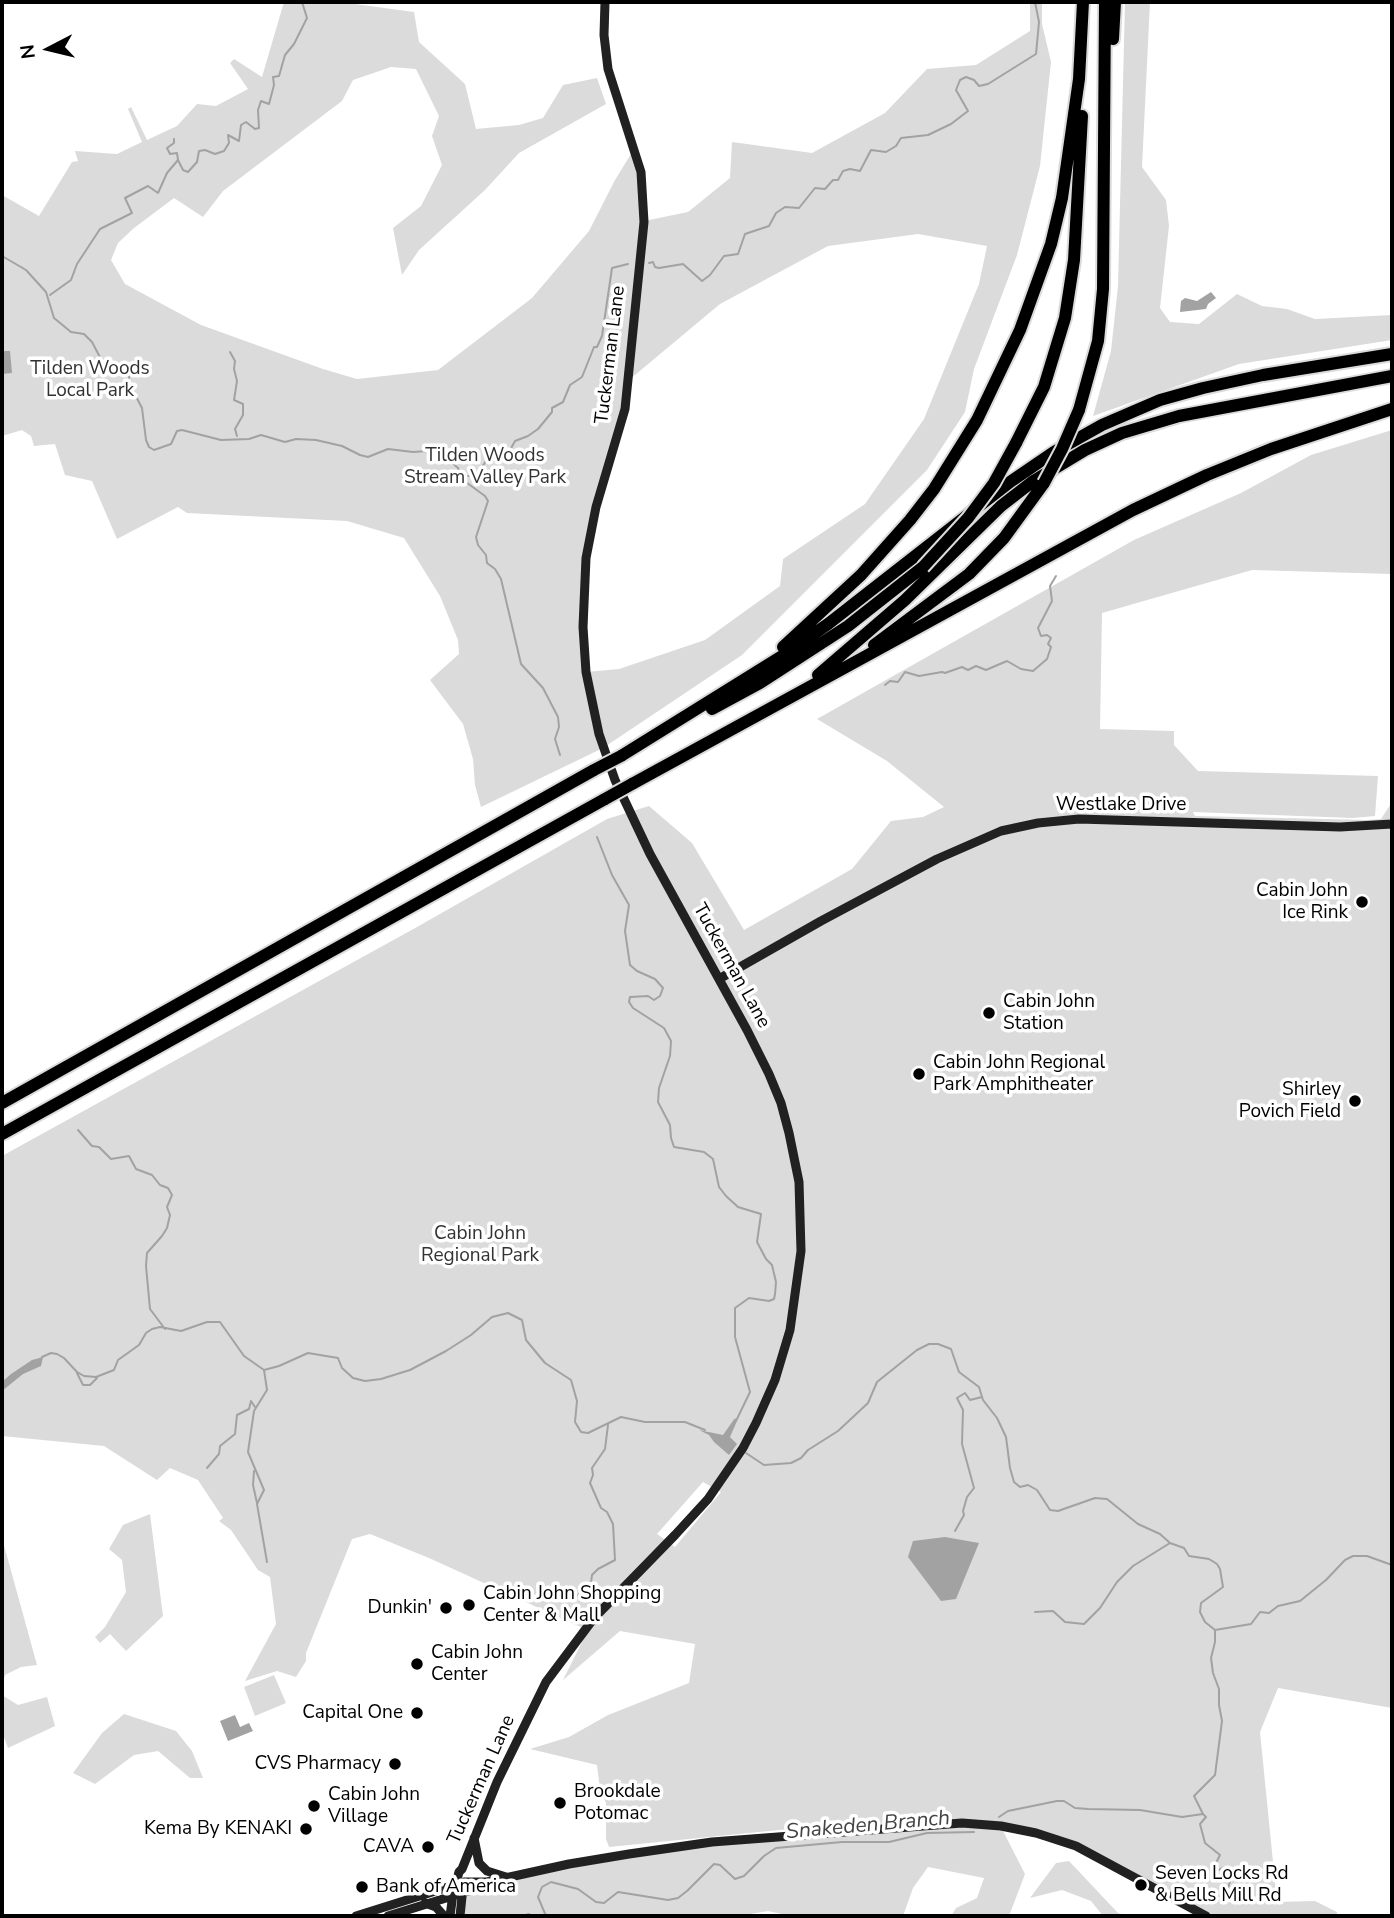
<!DOCTYPE html>
<html>
<head>
<meta charset="utf-8">
<style>
  body { margin:0 }
  #map { position:relative; width:1394px; height:1918px; overflow:hidden; background:#fff; font-family:"Nunito Sans",sans-serif }
  canvas { display:block }
  .frame { position:absolute; inset:0; border:4px solid #000; pointer-events:none }
  .north { position:absolute; left:14px; top:14px; width:70px; height:70px; -webkit-text-stroke:5px #fff; paint-order:stroke; rotate:263deg; font-size:19px; font-weight:700; line-height:28px; text-align:center; color:#000 }
  .north::after { content:''; display:block; margin:auto; width:24px; height:32px; background:#000; clip-path:polygon(50% 0,100% 100%,50% 72%,0 100%) }
</style>
</head>
<body>
<div id="map">
<canvas width="1394" height="1918"></canvas>
<div class="frame"></div>
<div class="north">N</div>
</div>
<script>
const c = document.querySelector('canvas').getContext('2d');
c.lineJoin = 'round';
function paint(path, color) {
  c.fillStyle = color;
  c.fill(path, 'evenodd');
}
function shape(rows) {
  const path = new Path2D();
  for (const r of rows) {
    path.moveTo(r[0], r[1]);
    for (let i = 2; i < r.length; i += 2) path.lineTo(r[i], r[i + 1]);
  }
  return path;
}
function stroke(path, color, width, dash) {
  c.strokeStyle = color;
  c.lineWidth = width;
  c.lineCap = dash ? 'butt' : 'round';
  c.setLineDash(dash || []);
  c.stroke(path);
}
function write(font, color, halo, rows, align = 'center') {
  c.font = font + ' "Nunito Sans",sans-serif';
  c.lineWidth = 7;
  c.setLineDash([]);
  c.textBaseline = 'middle';
  c.strokeStyle = halo;
  c.fillStyle = color;
  for (const [text, x, y, turn = 0] of rows) {
    c.save();
    c.translate(x, y);
    c.rotate((+turn || 0) * Math.PI / 180);
    c.textAlign = isNaN(turn) ? turn : align;
    if (halo) c.strokeText(text, 0, 0);
    c.fillText(text, 0, 0);
    c.restore();
  }
}
paint(shape([
  [284,2,340,2,414,12,419,42,465,84,476,129,519,125,543,118,563,85,597,78,606,104,519,153,485,190,419,250,402,275,393,228,421,206,442,165,432,136,439,116,416,69,391,67,353,80,342,101,223,191,203,217,174,198,134,228,118,243,111,260,125,284,201,325,323,369,357,379,438,370,532,298,589,231,615,180,634,149,644,221,688,212,730,178,732,142,812,153,885,113,927,69,976,65,1030,31,1030,2,1042,2,1042,24,1051,62,1040,166,1017,255,974,369,965,412,927,470,742,655,603,748,481,807,475,785,473,759,463,724,430,680,459,654,458,640,440,596,404,538,347,521,187,513,178,507,117,539,92,481,65,475,55,444,34,446,31,436,22,430,2,436,2,195,39,216,72,162,78,161,75,151,117,154,142,142,128,109,131,107,147,140,177,126,197,104,216,106,248,89,230,63,234,59,262,77],
  [918,234,987,246,979,284,924,419,865,504,783,559,780,586,705,640,619,669,586,672,590,532,629,380,720,304,828,246],
  [1125,2,1150,2,1142,167,1166,200,1169,226,1160,308,1170,322,1199,324,1237,294,1262,306,1287,309,1315,319,1392,315,1392,340,1239,364,1093,416,1111,351,1118,286],
  [1392,430,1392,574,1252,570,1102,613,1100,729,1174,731,1174,745,1198,771,1378,776,1375,816,1353,818,1193,812,1195,816,1368,820,1381,819,1392,802,1392,1708,1278,1688,1260,1732,1277,1902,1315,1901,1337,1912,1337,1916,1206,1916,1097,1856,1001,1827,1025,1874,1009,1916,951,1916,956,1908,977,1898,984,1878,928,1867,913,1888,903,1916,791,1916,768,1911,739,1916,460,1916,462,1891,483,1885,660,1849,867,1829,869,1821,609,1847,606,1839,606,1803,600,1790,597,1765,530,1749,569,1737,608,1715,689,1683,695,1644,620,1631,563,1680,592,1622,585,1629,429,1558,370,1534,352,1539,306,1653,306,1661,296,1677,277,1671,245,1681,276,1624,270,1577,258,1570,231,1530,219,1521,223,1518,198,1480,170,1468,157,1480,104,1446,2,1436,2,1156,417,927,607,819,649,806,692,843,744,930,852,869,891,821,923,817,944,807,887,761,817,719,1134,540,1241,493,1311,455],
  [703,1482,721,1492,675,1547,657,1534],
  [150,1514,163,1616,126,1651,110,1634,100,1643,95,1637,105,1627,126,1592,122,1560,109,1549,123,1525],
  [2,1538,37,1665,21,1667,5,1675,2,1686],
  [274,1675,286,1703,255,1716,244,1687],
  [2,1695,18,1705,47,1697,55,1726,8,1748,2,1732],
  [124,1714,176,1731,192,1751,203,1778,190,1778,158,1751,134,1755,95,1784,73,1773,102,1733],
  [1069,1861,1118,1913,1129,1916,1103,1916,1091,1901,1062,1890,1030,1898,1056,1863]
]), '#dbdbdb');
paint(shape([
  [1211,292,1216,298,1208,304,1206,309,1180,312,1181,301,1185,298,1197,301],
  [2,351,10,351,12,373,2,374],
  [43,1357,41,1366,23,1374,2,1391,2,1382,11,1374,32,1360],
  [735,1418,737,1421,730,1437,737,1444,729,1455,714,1442,709,1435,699,1430,723,1435],
  [945,1537,979,1543,956,1599,941,1601,908,1557,913,1541],
  [235,1715,240,1727,249,1723,253,1731,228,1741,220,1721]
]), '#a2a2a2');
stroke(shape([
  [174,139,174,143,167,148,170,154,177,153,178,160],
  [2,256,26,270,46,292,54,318,71,332,84,334,92,342,104,365,112,363,121,363,129,370,129,383,142,408,146,440,149,447,154,450,171,444,177,431,182,430,221,440,249,439,261,435,285,442,296,439,316,440,342,446,360,455,368,457,388,449,413,452,427,451,440,452,458,468,463,480,485,496,488,501,476,537,478,545,486,555,487,563,495,569,501,579,521,664,543,688,558,717,559,727,555,739,560,755],
  [649,263,653,262,655,267,659,268,683,264,702,281,710,275,724,256,738,254,745,234,769,226,776,213,785,207,799,208,815,188,825,189,833,180,838,180,843,171,850,169,860,171,871,150,886,152,896,146,901,138,928,135,951,124,968,111,956,90,960,80,966,77,974,80,979,86,988,84,1036,54,1039,22,1035,2],
  [50,295,71,280,77,264,100,229,132,213,125,198,148,186,158,193,167,173,178,160,183,170,188,172,197,162,199,151,205,150,215,154,224,151,229,143,228,135,239,141,241,125,246,122,255,129,259,128,258,110,261,101,269,104,274,85,273,77,279,76,285,55,294,44,307,18,302,2],
  [230,352,235,361,234,369,237,381,234,400,243,404,243,415,235,429,237,436],
  [464,479,467,476,474,476,485,479,482,467,486,461,496,461,497,457,509,452,515,441,528,436,538,429,552,412,552,408,563,402,570,385,582,377,594,347,597,347,602,336,612,268,628,264],
  [885,685,890,681,898,682,905,672,919,676,942,672,945,673,962,667,968,670,976,666,986,670,1007,661,1021,669,1033,671,1047,659,1051,647,1048,644,1051,638,1047,635,1041,636,1038,628,1052,601,1050,586,1056,576],
  [597,837,612,875,629,905,625,931,630,965,637,971,655,979,663,988,660,996,654,1000,648,996,630,997,629,1002,633,1008,664,1028,671,1041,670,1056,659,1088,658,1102,670,1125,671,1138,674,1147,704,1152,713,1159,719,1187,726,1196,738,1207,761,1214,757,1242,766,1259,772,1265,776,1282,775,1294,774,1299,769,1301,749,1298,735,1308,735,1337,750,1392,736,1421],
  [78,1130,92,1146,99,1147,111,1159,129,1156,136,1169,152,1175,160,1185,168,1188,172,1195,167,1207,170,1215,167,1228,162,1236,147,1253,146,1266,150,1309,165,1329],
  [42,1357,51,1353,57,1354,64,1358,77,1372,84,1376,96,1377,114,1370,118,1360,139,1345,146,1333,152,1329,160,1327,181,1331,207,1322,220,1322,244,1356,264,1370,279,1366,308,1353,338,1358,342,1368,353,1378,365,1381,381,1379,410,1370,446,1351,471,1335,492,1317,508,1313,522,1320,526,1340,545,1363,571,1380,577,1401,575,1422,581,1432,588,1433,621,1417,645,1422,685,1422,705,1430],
  [264,1370,267,1390,254,1411,248,1452,264,1490,257,1504,267,1562],
  [77,1373,83,1385,90,1385,97,1378],
  [746,1453,764,1465,791,1463,801,1458,808,1450,838,1431,868,1403,877,1382,917,1350,929,1344,938,1344,951,1349,959,1372,979,1387,983,1400,997,1418,1006,1437,1010,1468,1014,1482,1020,1487,1028,1485,1037,1490,1050,1510,1058,1511,1095,1498,1107,1499,1138,1524,1160,1534,1170,1543,1184,1548,1189,1556,1209,1559,1217,1564,1220,1569,1223,1587,1201,1603,1200,1612,1205,1622,1215,1630,1251,1624,1260,1612,1269,1613,1278,1606,1300,1601,1326,1580,1345,1560,1353,1556,1367,1556,1392,1565],
  [207,1468,219,1454,220,1446,235,1434,237,1415,249,1409,251,1401,255,1407],
  [254,1471,253,1485,257,1503],
  [955,1531,964,1515,963,1511,967,1497,974,1488,962,1444,963,1410,957,1398,965,1393,970,1400,982,1397],
  [573,1600,591,1583,592,1575,598,1569,615,1560,613,1524,607,1512,601,1508,590,1483,593,1475,592,1468,605,1449,608,1425],
  [1035,1612,1053,1611,1065,1622,1084,1624,1100,1608,1117,1582,1133,1566,1170,1543],
  [1204,1815,1206,1817,1200,1824,1205,1843,1220,1855,1216,1863,1216,1871,1225,1867,1233,1872,1227,1891,1217,1898,1206,1895],
  [999,1817,1008,1811,1057,1801,1064,1801,1075,1808,1088,1809,1140,1810,1182,1817,1203,1814,1194,1796,1215,1775,1222,1721,1219,1705,1219,1689,1213,1673,1211,1658,1215,1642,1215,1630],
  [522,1916,529,1914,532,1916],
  [546,1916,538,1897,542,1887,551,1882,578,1889,596,1902,604,1903,618,1892,668,1900,678,1898,687,1891,714,1864,720,1865,735,1879,744,1876,764,1856,776,1848,842,1842,889,1842,927,1833,974,1832]
]), '#a2a2a2', 2);
const motorway = shape([
  [1113,39,1115,2],
  [1079,410,1098,341,1103,289,1105,2],
  [1016,443,1044,387,1065,318,1074,260,1082,116],
  [874,645,969,574,1004,538,1044,483],
  [783,647,861,575,910,520,934,489,977,420,1020,330,1051,244,1062,198,1079,79,1083,2],
  [818,675,905,600,1001,506,1032,482,1085,450,1122,433,1179,416,1392,376],
  [712,709,760,683,848,626,923,567],
  [621,756,782,656,828,624,1010,482,1054,452,1102,425,1160,400,1203,388,1263,375,1392,354],
  [632,784,1133,510,1207,475,1271,449,1392,409],
  [2,1103,594,770],
  [2,1134,605,799]
]);
stroke(motorway, '#dbdbdb', 16);
stroke(shape([
  [719,979,821,921,937,859,1001,831,1038,823,1079,819,1340,827,1392,824],
  [474,1838,479,1863,487,1871,506,1877],
  [425,1903,436,1907,444,1916],
  [356,1916,464,1882,487,1882],
  [388,1916,475,1889,487,1882,569,1864,629,1854,712,1842,962,1823,1001,1826,1036,1833,1076,1846,1206,1916],
  [450,1916,453,1894,459,1872,462,1869,497,1782,546,1682,594,1618,675,1535,708,1499,743,1448,756,1423,775,1380,790,1330,801,1251,799,1182,789,1133,781,1103,769,1074,747,1030,650,854,615,780,599,734,586,672,583,627,586,558,596,507,625,409,644,222,641,172,608,69,604,35,605,2],
  [460,1916,463,1887]
]), '#212121', 9);
stroke(motorway, '#000', 12);
const motorwayBridge = shape([
  [1044,483,1062,449,1079,410],
  [923,567,968,518,994,483,1016,443],
  [594,770,621,756],
  [605,799,632,784]
]);
stroke(motorwayBridge, '#dbdbdb', 16, []);
stroke(motorwayBridge, '#000', 12);
for (const [x, y, r, color] of [
  [1362,902,7,"#000"],
  [989,1013,7,"#000"],
  [919,1074,7,"#000"],
  [1355,1101,7,"#000"],
  [469,1605,7,"#000"],
  [446,1608,7,"#000"],
  [417,1664,7,"#000"],
  [417,1713,7,"#000"],
  [395,1764,7,"#000"],
  [560,1803,7,"#000"],
  [314,1806,7,"#000"],
  [306,1829,7,"#000"],
  [428,1847,7,"#000"],
  [1141,1885,7,"#000"],
  [362,1887,7,"#000"]
]) {
  const dot = new Path2D();
  dot.arc(x, y, r, 0, 2 * Math.PI);
  c.fillStyle = color;
  c.fill(dot);
  stroke(dot, '#fff', 2.5);
}
write('19px', '#000', '#fff', [
  ["Tuckerman Lane",611,355,-83],
  ["Westlake Drive",1121,805],
  ["Tuckerman Lane",731,966,61],
  ["Tuckerman Lane",482,1780,-66]
]);
write('19px', '#323232', '#fff', [
  ["Tilden Woods",90,369],
  ["Local Park",90,391],
  ["Tilden Woods",485,456],
  ["Stream Valley Park",485,478],
  ["Cabin John",480,1234],
  ["Regional Park",480,1256]
]);
write('19px', '#000', '#fff', [
  ["Cabin John",1348,891,"right"],
  ["Ice Rink",1348,913,"right"],
  ["Cabin John",1003,1002],
  ["Station",1003,1024],
  ["Cabin John Regional",933,1063],
  ["Park Amphitheater",933,1085],
  ["Shirley",1341,1090,"right"],
  ["Povich Field",1341,1112,"right"],
  ["Cabin John Shopping",483,1594],
  ["Center & Mall",483,1616],
  ["Dunkin'",432,1608,"right"],
  ["Cabin John",431,1653],
  ["Center",431,1675],
  ["Capital One",403,1713,"right"],
  ["CVS Pharmacy",381,1764,"right"],
  ["Brookdale",574,1792],
  ["Potomac",574,1814],
  ["Cabin John",328,1795],
  ["Village",328,1817],
  ["Kema By KENAKI",292,1829,"right"],
  ["CAVA",414,1847,"right"],
  ["Seven Locks Rd",1155,1874],
  ["& Bells Mill Rd",1155,1896],
  ["Bank of America",376,1887]
], 'left');
write('italic 21px', '#434343', '#fff', [
  ["Snakeden Branch",868,1826,-5]
]);
</script>
</body>
</html>
